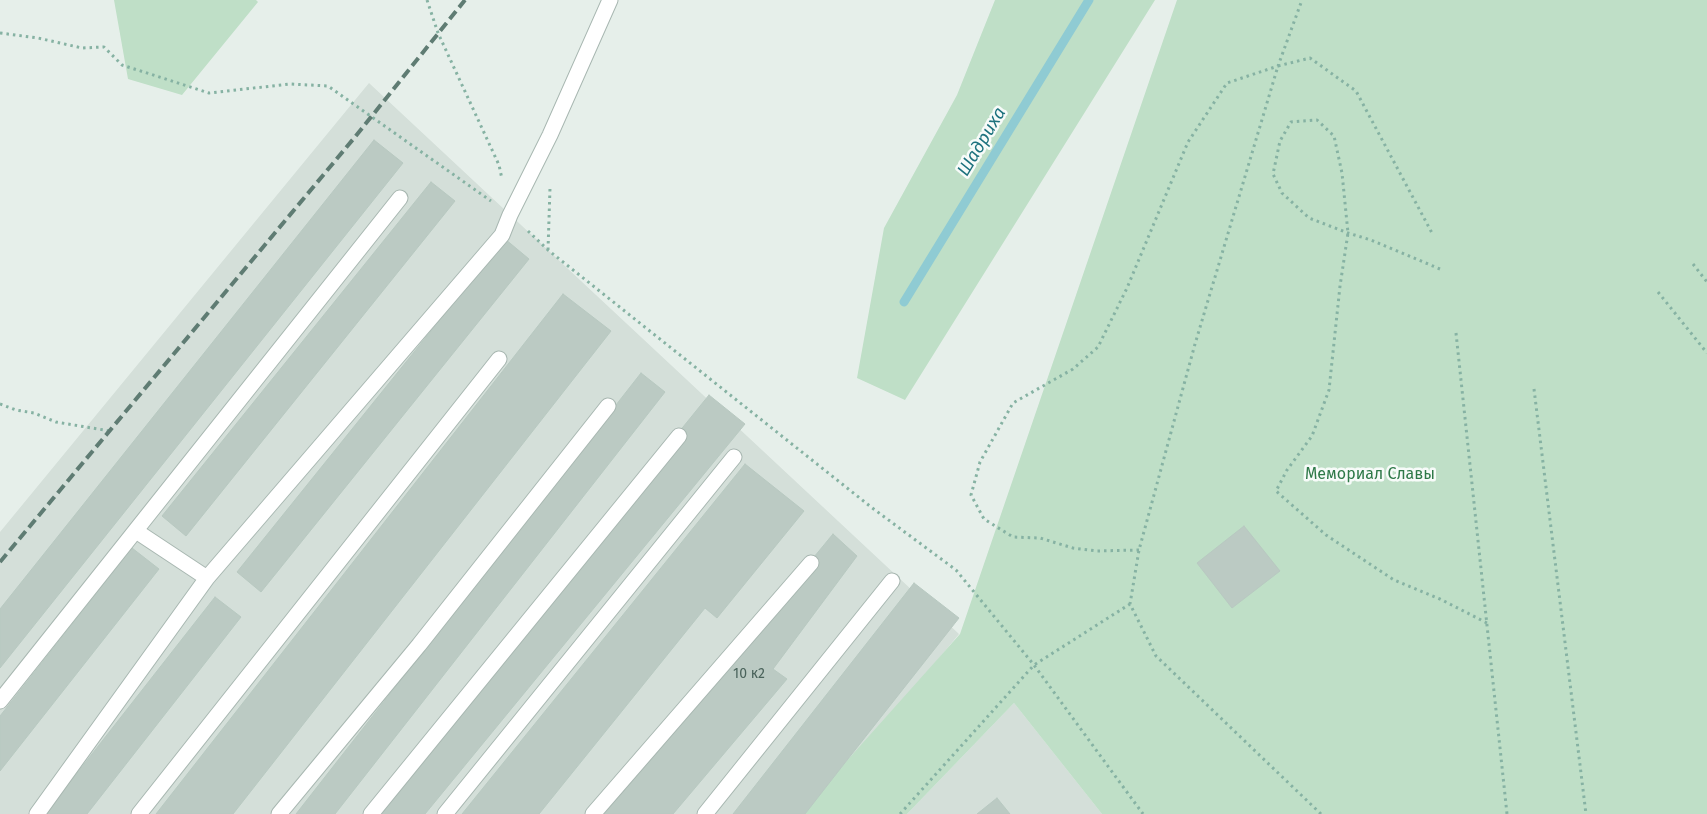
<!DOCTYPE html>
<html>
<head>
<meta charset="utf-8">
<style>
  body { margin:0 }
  canvas { display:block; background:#e6efea }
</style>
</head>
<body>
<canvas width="1707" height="814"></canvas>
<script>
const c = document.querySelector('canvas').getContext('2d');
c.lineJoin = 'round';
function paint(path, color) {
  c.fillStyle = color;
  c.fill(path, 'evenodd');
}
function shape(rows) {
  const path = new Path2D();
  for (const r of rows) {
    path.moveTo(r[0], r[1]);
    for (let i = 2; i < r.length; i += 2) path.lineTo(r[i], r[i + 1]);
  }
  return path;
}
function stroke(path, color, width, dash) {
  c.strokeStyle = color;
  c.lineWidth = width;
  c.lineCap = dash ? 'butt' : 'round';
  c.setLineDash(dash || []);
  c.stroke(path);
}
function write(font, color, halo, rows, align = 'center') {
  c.font = font + ' "Fira Sans",sans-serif';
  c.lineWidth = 5;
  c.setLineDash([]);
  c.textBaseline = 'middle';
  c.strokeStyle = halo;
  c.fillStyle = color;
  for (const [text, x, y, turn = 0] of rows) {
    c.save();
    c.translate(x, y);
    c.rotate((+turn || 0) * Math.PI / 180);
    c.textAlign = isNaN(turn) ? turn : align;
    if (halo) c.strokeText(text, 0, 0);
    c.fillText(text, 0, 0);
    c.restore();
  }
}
paint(shape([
  [369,83,959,634,810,814,0,814,0,532],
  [1014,703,1102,814,907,814]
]), '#d4dfd9');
paint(shape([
  [114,0,256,0,258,2,182,95,128,79],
  [995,0,1155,0,905,400,857,378,884,228,957,95],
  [1177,0,1707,0,1707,814,1102,814,1014,703,907,814,803,814,844,764,960,634]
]), '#bfdfc7');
stroke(shape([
  [904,302,1089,0]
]), '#8fcbd3', 9);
const building = shape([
  [374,140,403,163,0,668,0,609,374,140],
  [431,182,455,201,186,536,162,516,431,182],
  [505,239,529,259,261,592,237,572,505,239],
  [563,294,611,331,233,814,156,814,563,294],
  [641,373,665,392,335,814,296,814,641,373],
  [709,395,745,424,425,814,369,814,709,395],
  [745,464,804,511,717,618,705,608,539,814,462,814,745,464],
  [1244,526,1280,571,1232,608,1197,563,1244,526],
  [833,534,857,556,773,669,787,679,673,814,602,814,833,534],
  [132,548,159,569,0,771,0,716,132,548],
  [914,583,959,618,844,764,805,814,733,814,914,583],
  [215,597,241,617,87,814,45,814,215,597],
  [997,798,1010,814,977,814,997,798]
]);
paint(building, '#bbcac3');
stroke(building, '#b8c9c1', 1);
const minor = shape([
  [136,531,207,578],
  [0,701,400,198],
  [37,814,207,578,502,235,510,215,550,135,610,0],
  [139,814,499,359],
  [279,814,419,645,608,406],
  [371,814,679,436],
  [445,814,734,457],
  [593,814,811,563],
  [705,814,892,581]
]);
stroke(minor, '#a8b7b1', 17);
stroke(shape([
  [427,0,438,33,499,165,502,179],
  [0,33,38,38,82,48,104,47,122,65,209,93,290,84,328,86,491,201],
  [528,231,548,250,871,507,956,570,1034,665,1143,814],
  [548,250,550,188],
  [1693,264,1707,282],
  [1440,269,1371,240,1348,233,1309,218,1282,193,1273,174,1280,141,1291,122,1317,120,1334,136,1342,173,1348,233,1340,286,1329,390,1312,436,1287,470,1276,491,1326,535,1394,580,1440,599,1487,623],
  [1658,292,1707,353],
  [1456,333,1507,814],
  [1534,389,1586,814],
  [0,404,16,410,34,413,56,422,110,431],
  [1139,550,1097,551,1073,548,1040,538,1013,537,984,519,971,495,980,462,1013,403,1073,369,1098,347,1127,288,1188,142,1227,83,1278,66,1302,0],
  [900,814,1034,665,1130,604],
  [1321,814,1156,656,1130,604,1139,550,1195,344,1278,66,1310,58,1356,91,1432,233]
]), '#86b2a3', 3, [2.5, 4]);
stroke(minor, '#fff', 15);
stroke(shape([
  [0,562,355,137,465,0]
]), '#5f7c73', 4, [10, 5]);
write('14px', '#4a635b', null, [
  ["10 к2",749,674]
]);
write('16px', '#2e7948', '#f7fbf9', [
  ["Мемориал Славы",1370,475]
]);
write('italic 18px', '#1d727e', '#f7fbf9', [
  ["Шадриха",982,142,-59]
]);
</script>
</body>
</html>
